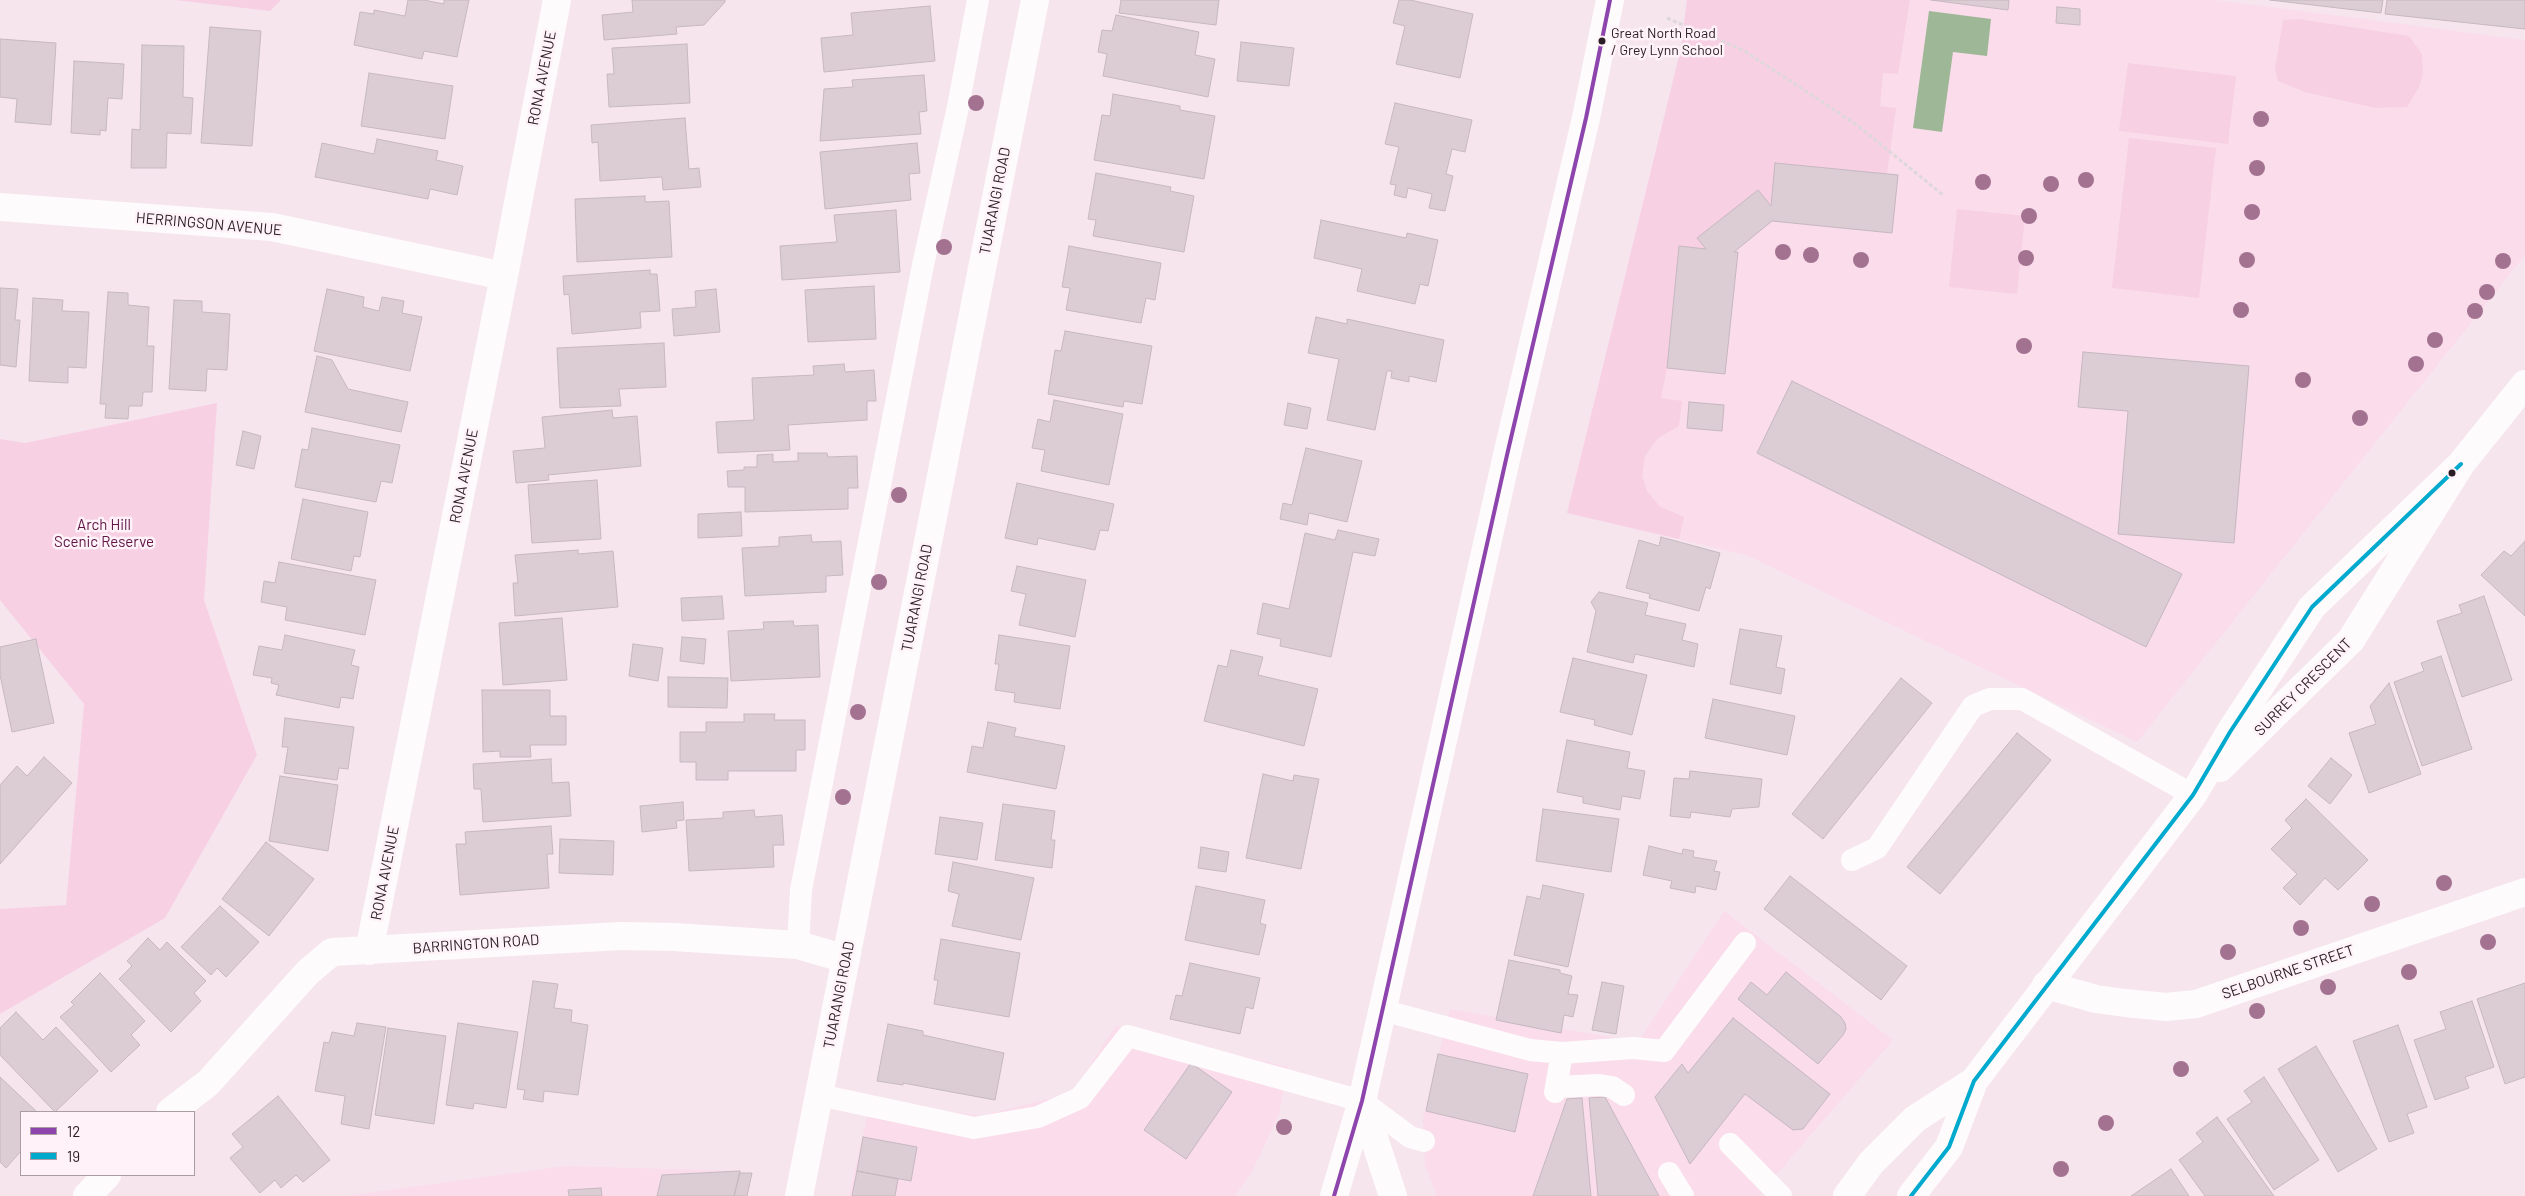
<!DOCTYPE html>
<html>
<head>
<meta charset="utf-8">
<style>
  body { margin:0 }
  #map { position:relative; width:2525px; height:1196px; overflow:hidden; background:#f7e5ee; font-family:Barlow,sans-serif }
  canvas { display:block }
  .legend { position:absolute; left:20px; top:1111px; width:175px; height:65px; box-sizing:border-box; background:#fff2f8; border:1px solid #a99da3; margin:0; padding:6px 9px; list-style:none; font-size:15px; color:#291e23 }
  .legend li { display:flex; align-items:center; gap:10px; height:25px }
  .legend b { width:25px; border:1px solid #a99da3 }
</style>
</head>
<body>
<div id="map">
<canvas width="2525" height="1196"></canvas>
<ul class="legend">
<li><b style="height:6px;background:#8e44ad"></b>12</li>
<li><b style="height:6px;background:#00a9ce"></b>19</li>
</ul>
</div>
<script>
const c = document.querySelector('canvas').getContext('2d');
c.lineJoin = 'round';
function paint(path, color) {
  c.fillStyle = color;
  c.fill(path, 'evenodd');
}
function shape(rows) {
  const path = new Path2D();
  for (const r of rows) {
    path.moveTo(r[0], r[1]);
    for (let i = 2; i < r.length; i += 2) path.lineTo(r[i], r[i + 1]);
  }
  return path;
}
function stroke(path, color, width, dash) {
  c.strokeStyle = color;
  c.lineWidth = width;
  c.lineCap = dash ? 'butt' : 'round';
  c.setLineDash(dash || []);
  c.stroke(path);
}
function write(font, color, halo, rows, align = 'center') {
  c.font = font + ' Barlow,sans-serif';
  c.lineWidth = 5;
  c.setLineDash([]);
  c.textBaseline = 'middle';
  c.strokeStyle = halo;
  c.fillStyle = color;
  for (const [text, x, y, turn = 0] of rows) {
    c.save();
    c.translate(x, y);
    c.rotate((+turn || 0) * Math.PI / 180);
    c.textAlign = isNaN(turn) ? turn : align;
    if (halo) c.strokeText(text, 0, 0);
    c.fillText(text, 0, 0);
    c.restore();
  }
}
paint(shape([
  [1687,0,2216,0,2525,40,2525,255,2137,742,1746,555,1567,513,1681,48],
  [1724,911,1893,1040,1758,1196,1437,1196,1425,1165,1423,1118,1450,1009,1615,1038,1641,1038],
  [1116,1026,1288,1067,1279,1114,1253,1170,1235,1196,849,1196,871,1100,980,1116,1072,1093],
  [565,1166,740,1171,734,1196,346,1196]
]), '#fadceb');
paint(shape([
  [175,0,281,0,270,11],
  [1687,0,1910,0,1898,74,1883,73,1880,106,1896,108,1887,174,1775,163,1771,206,1758,190,1698,238,1706,249,1667,368,1661,398,1682,401,1679,426,1658,438,1645,456,1642,476,1647,491,1659,506,1684,517,1679,539,1567,513,1681,48],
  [2299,19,2409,36,2422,54,2423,74,2419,87,2407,107,2375,108,2305,92,2278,81,2275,69,2283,20],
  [2128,63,2236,76,2228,144,2119,131],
  [2129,138,2216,148,2199,298,2112,288],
  [1957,209,2025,216,2017,294,1949,287],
  [217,403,204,600,257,755,165,918,0,1014,0,909,66,905,84,704,0,600,0,439,25,443]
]), '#f7d0e4');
paint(shape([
  [1929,11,1991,19,1987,56,1953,52,1942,132,1913,128]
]), '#9eb897');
const building = shape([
  [408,0,424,0,444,4,444,0,469,0,457,57,424,51,422,59,354,45,360,12,374,14,374,10,405,16,408,0],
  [632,0,725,0,725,2,704,25,676,27,677,34,604,40,602,15,633,12,632,0],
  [1121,0,1219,0,1216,25,1119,13,1121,0],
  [1399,0,1410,0,1473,14,1460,78,1396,64,1405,26,1393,23,1399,0],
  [1931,0,2009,0,2008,10,1931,0],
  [2270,0,2383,0,2381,13,2270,0],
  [2387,0,2525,0,2525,29,2385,14,2387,0],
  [930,6,935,61,824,72,821,38,853,35,851,13,930,6],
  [2057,7,2080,9,2080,25,2056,23,2057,7],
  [1116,15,1199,32,1195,55,1215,59,1208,97,1103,76,1107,54,1098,52,1102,30,1112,31,1116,15],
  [210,27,261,31,252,146,201,143,210,27],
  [0,39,56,43,51,125,15,122,17,99,0,97,0,39],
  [1241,42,1294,48,1289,86,1237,81,1241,42],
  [687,44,690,103,609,107,607,74,614,74,612,48,687,44],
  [142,45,184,46,183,97,193,98,191,134,167,133,166,168,131,168,132,129,140,130,142,45],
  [74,61,124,64,122,99,108,98,106,131,100,130,100,135,71,133,74,61],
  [369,73,453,86,445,139,361,126,369,73],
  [924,75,927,111,919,112,921,134,820,141,824,89,853,87,852,80,924,75],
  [1113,94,1180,106,1180,110,1215,116,1204,179,1094,160,1102,115,1110,116,1113,94],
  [1395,103,1472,120,1465,152,1452,149,1446,174,1453,176,1445,211,1429,208,1432,194,1408,188,1406,198,1394,195,1396,185,1390,184,1399,147,1385,144,1395,103],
  [685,118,689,169,699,168,701,187,663,190,662,177,600,181,598,142,592,143,591,125,685,118],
  [377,139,438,151,436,160,463,166,457,195,430,189,428,199,315,177,322,143,374,154,377,139],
  [917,143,920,173,909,174,911,200,825,209,820,152,917,143],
  [1775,163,1898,175,1892,233,1772,221,1734,252,1738,252,1725,374,1667,368,1679,246,1706,249,1697,238,1758,190,1771,206,1775,163],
  [1096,173,1171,187,1170,191,1194,196,1184,252,1093,236,1096,220,1088,219,1096,173],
  [645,196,645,202,669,201,672,257,577,262,575,199,645,196],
  [896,210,900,272,782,280,780,246,837,242,834,215,896,210],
  [1321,220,1406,238,1407,233,1438,240,1428,286,1420,284,1415,304,1357,291,1362,269,1314,258,1321,220],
  [1069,246,1161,263,1155,300,1146,298,1141,323,1066,310,1070,288,1062,287,1069,246],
  [650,270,650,274,657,274,660,311,640,312,641,328,572,334,569,294,564,295,563,276,650,270],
  [874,286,876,339,808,342,805,290,874,286],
  [0,288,18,289,15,320,20,320,16,367,0,365,0,288],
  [327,289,364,297,363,307,379,311,382,297,404,301,402,313,422,317,410,371,314,351,327,289],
  [716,289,720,332,674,336,672,309,696,307,695,291,716,289],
  [108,292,128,293,128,305,149,307,147,346,154,346,152,392,143,392,142,406,129,406,128,419,105,418,106,404,100,404,108,292],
  [33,298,63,300,62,311,89,312,86,368,68,367,68,383,29,381,33,298],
  [174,300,202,301,202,312,230,314,227,370,207,369,206,391,169,389,174,300],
  [1316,317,1347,324,1347,319,1444,340,1436,382,1409,376,1409,382,1391,378,1392,371,1387,371,1375,430,1327,420,1339,359,1308,353,1316,317],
  [1065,331,1152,346,1142,404,1124,401,1123,407,1048,394,1055,350,1061,351,1065,331],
  [664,343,666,387,619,389,621,406,560,408,557,348,664,343],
  [2083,352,2249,366,2234,543,2118,534,2128,411,2078,407,2083,352],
  [317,356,332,360,348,389,408,402,401,432,305,412,317,356],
  [844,364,845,372,874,370,876,401,867,401,867,420,788,425,790,450,718,453,716,422,754,420,752,378,814,375,813,366,844,364],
  [1792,381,2182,574,2146,647,1757,453,1792,381],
  [1054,400,1123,414,1109,485,1041,471,1045,450,1032,448,1038,419,1050,422,1054,400],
  [1689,402,1724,405,1722,431,1687,428,1689,402],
  [1288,403,1311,408,1307,429,1284,425,1288,403],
  [612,410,613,418,637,416,641,466,548,475,549,480,516,483,513,451,545,448,542,417,612,410],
  [312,428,400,445,392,483,381,481,376,502,295,487,302,449,308,450,312,428],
  [243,431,261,436,254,469,236,465,243,431],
  [1306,448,1362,461,1347,522,1309,513,1307,525,1280,519,1283,503,1292,505,1306,448],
  [798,453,827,453,828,457,857,456,858,488,848,488,848,509,745,512,745,487,728,487,727,471,744,470,744,467,757,467,757,455,773,454,773,462,798,461,798,453],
  [597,480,601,539,532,543,528,485,597,480],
  [1017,483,1114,504,1108,531,1100,530,1095,550,1038,538,1037,545,1005,538,1017,483],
  [303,499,368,512,360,557,354,556,351,571,291,559,303,499],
  [741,512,742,536,698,538,698,514,741,512],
  [1338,530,1379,539,1375,556,1353,552,1331,657,1280,646,1281,639,1257,634,1263,603,1289,609,1305,533,1335,540,1338,530],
  [811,535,812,542,841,541,843,575,826,576,826,592,745,596,742,548,779,546,779,537,811,535],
  [1661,537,1720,553,1710,589,1706,587,1699,611,1649,598,1650,594,1626,588,1639,540,1659,546,1661,537],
  [2525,541,2525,616,2481,575,2504,551,2511,556,2525,541],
  [578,550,578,554,613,551,618,607,515,616,513,583,518,583,515,555,578,550],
  [279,562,376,580,365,635,285,620,287,607,261,602,264,581,275,583,279,562],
  [1017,566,1086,580,1075,637,1019,625,1026,594,1011,591,1017,566],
  [1599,592,1648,603,1645,615,1686,624,1682,640,1698,644,1694,667,1635,654,1633,663,1587,652,1596,611,1591,602,1599,592],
  [722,596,724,619,682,621,681,598,722,596],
  [2484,596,2512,680,2462,697,2437,621,2462,613,2459,605,2484,596],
  [562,618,567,680,503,685,499,623,562,618],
  [793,621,794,626,818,625,820,677,731,681,728,631,764,629,763,622,793,621],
  [1740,629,1782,636,1776,667,1785,669,1781,694,1730,684,1740,629],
  [285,635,355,650,351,665,359,667,353,699,341,697,339,708,276,695,279,685,271,683,272,678,253,675,259,646,282,650,285,635],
  [999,635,1070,646,1060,709,1014,702,1015,693,995,690,999,664,995,664,999,635],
  [682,637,706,639,704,664,680,661,682,637],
  [36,639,54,723,12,732,0,675,0,647,36,639],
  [633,644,663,648,658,681,629,676,633,644],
  [1231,650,1263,657,1258,675,1318,689,1304,746,1204,721,1218,665,1227,667,1231,650],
  [2441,656,2472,749,2422,766,2394,682,2424,671,2421,663,2441,656],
  [1573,658,1647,675,1632,735,1594,725,1595,720,1560,712,1573,658],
  [668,677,728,678,727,708,668,707,668,677],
  [1901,678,1932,703,1823,839,1792,814,1901,678],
  [2389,683,2421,774,2369,793,2349,733,2376,724,2370,706,2389,683],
  [482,690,550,690,550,716,566,716,566,745,530,745,531,757,500,757,500,751,483,752,482,690],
  [1713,699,1795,716,1787,755,1705,738,1713,699],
  [744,714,775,714,774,720,805,720,805,750,796,750,796,771,728,771,728,780,696,780,696,762,680,762,680,732,706,732,706,722,744,722,744,714],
  [285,718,354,727,348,769,339,768,337,780,284,773,288,747,282,747,285,718],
  [988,722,1016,728,1014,736,1065,746,1056,789,967,772,972,746,983,748,988,722],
  [2017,733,2051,760,1940,894,1907,867,2017,733],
  [1567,740,1630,752,1627,768,1645,771,1640,799,1622,796,1620,810,1583,803,1583,797,1557,792,1567,740],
  [44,757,72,783,0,864,0,785,17,766,27,776,44,757],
  [2331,758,2352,775,2330,804,2308,786,2331,758],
  [551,759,552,783,569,782,571,816,483,822,481,789,474,789,473,764,551,759],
  [1690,771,1762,779,1759,807,1732,809,1730,817,1691,812,1690,818,1670,816,1674,778,1689,779,1690,771],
  [1263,774,1293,781,1294,775,1319,779,1301,869,1246,858,1263,774],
  [280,776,338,785,328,851,269,841,280,776],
  [2306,799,2368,860,2338,890,2325,878,2300,905,2283,888,2297,874,2271,849,2292,828,2285,820,2306,799],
  [683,802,684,820,676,821,677,828,642,832,640,806,683,802],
  [1003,804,1055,811,1051,840,1055,840,1052,868,995,860,1003,804],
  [1543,809,1619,819,1611,872,1536,861,1543,809],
  [754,810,755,817,782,815,784,845,773,845,774,867,689,871,686,820,723,818,723,812,754,810],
  [940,817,983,823,977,860,935,854,940,817],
  [551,826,553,854,547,854,549,888,460,895,456,844,466,844,465,832,551,826],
  [560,839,614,841,613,875,559,873,560,839],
  [266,842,314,879,269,936,222,899,266,842],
  [1649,846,1682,854,1683,849,1694,851,1693,857,1717,861,1714,871,1720,872,1716,890,1696,886,1695,893,1670,888,1672,881,1643,875,1649,846],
  [1201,847,1229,852,1226,872,1198,868,1201,847],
  [953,862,1034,878,1021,940,952,926,959,894,948,891,953,862],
  [1790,876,1907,966,1881,1000,1764,909,1790,876],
  [1543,885,1584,894,1568,967,1514,955,1527,896,1540,899,1543,885],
  [1196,886,1265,900,1260,923,1266,925,1259,955,1185,940,1196,886],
  [220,906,259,942,226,977,217,968,211,975,181,947,220,906],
  [148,938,160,950,167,942,206,981,194,993,201,1001,171,1032,119,979,132,966,127,961,148,938],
  [941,939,1020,953,1009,1017,934,1004,938,980,934,980,941,939],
  [1509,960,1560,970,1560,973,1572,976,1568,994,1578,995,1573,1017,1564,1015,1561,1033,1496,1020,1509,960],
  [1190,963,1260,978,1253,1009,1246,1007,1240,1034,1170,1019,1176,995,1182,996,1190,963],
  [1786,972,1841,1017,1845,1023,1846,1029,1843,1035,1818,1064,1738,999,1751,982,1767,995,1786,972],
  [100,973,145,1021,131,1035,140,1045,111,1072,60,1017,74,1005,71,1002,100,973],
  [533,981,558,984,554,1008,572,1010,571,1022,588,1025,578,1095,544,1091,543,1102,523,1099,525,1090,517,1089,533,981],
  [1602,982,1624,986,1616,1034,1592,1030,1602,982],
  [2525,983,2525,1077,2505,1084,2477,999,2525,983],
  [2472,1001,2494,1067,2465,1077,2469,1088,2435,1100,2414,1040,2446,1029,2440,1012,2472,1001],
  [16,1012,43,1040,56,1027,98,1071,55,1112,0,1055,0,1028,16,1012],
  [1733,1018,1830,1094,1803,1129,1793,1130,1745,1094,1690,1164,1655,1097,1682,1064,1688,1073,1733,1018],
  [357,1023,386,1027,369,1129,341,1124,345,1096,315,1091,324,1042,329,1043,332,1032,354,1036,357,1023],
  [458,1023,518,1032,506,1108,474,1103,473,1109,446,1105,458,1023],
  [888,1024,923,1031,923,1035,1004,1053,995,1100,903,1083,903,1085,877,1081,888,1024],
  [2398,1025,2427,1107,2407,1114,2414,1133,2389,1142,2353,1041,2398,1025],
  [388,1028,446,1036,434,1124,375,1115,388,1028],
  [2316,1046,2377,1149,2338,1172,2278,1069,2316,1046],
  [1438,1054,1528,1074,1515,1132,1426,1111,1438,1054],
  [1191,1063,1232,1092,1186,1159,1144,1130,1191,1063],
  [0,1077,37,1112,21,1112,21,1151,6,1168,0,1162,0,1077],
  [2264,1077,2319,1160,2274,1190,2227,1119,2252,1102,2244,1091,2264,1077],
  [278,1096,330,1160,303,1182,296,1175,281,1188,275,1180,260,1193,230,1158,243,1147,232,1134,278,1096],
  [1605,1097,1659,1196,1598,1196,1589,1098,1605,1097],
  [1582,1098,1591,1196,1533,1196,1567,1099,1582,1098],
  [2217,1117,2274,1196,2205,1196,2179,1160,2203,1142,2196,1133,2217,1117],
  [863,1137,917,1147,911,1181,857,1171,863,1137],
  [2171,1169,2189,1196,2131,1196,2171,1169],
  [740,1171,734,1196,657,1196,662,1175,740,1171],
  [857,1171,898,1179,895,1196,852,1196,857,1171],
  [740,1173,752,1173,747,1196,734,1196,740,1173],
  [601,1188,602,1196,569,1196,568,1190,601,1188]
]);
paint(building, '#dccdd4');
stroke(building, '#c6b8bf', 1);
stroke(shape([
  [1667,18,1743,50,1857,125,1943,195]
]), '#ded8db', 3, [4, 2.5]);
stroke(shape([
  [1852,860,1877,848,1973,706,1990,699,2022,699,2193,795],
  [798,945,801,890,923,265,958,107,978,0],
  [1382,1010,1530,1050,1562,1053],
  [1556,1087,1562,1053,1633,1048,1664,1051,1745,943],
  [1555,1092,1556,1087,1599,1085,1612,1087,1624,1095],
  [819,1095,974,1128,1038,1117,1080,1098,1128,1036,1362,1101,1410,1137,1424,1141],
  [1730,1144,1781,1196],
  [1669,1173,1683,1196]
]), '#fefbfc', 22);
stroke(shape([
  [0,207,272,227,504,276],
  [369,951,504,276,557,0],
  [2046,985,2096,999,2125,1003,2166,1007,2196,1004,2525,892],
  [170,1112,208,1083,308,972,332,952,621,936,674,937,798,945,846,959],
  [87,1196,107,1175]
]), '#fefbfc', 28);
stroke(shape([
  [2220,768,2351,640,2461,464,2525,384],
  [799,1196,1035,0],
  [1847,1196,1871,1163,1915,1119,1974,1081],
  [1911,1196,1949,1147,1974,1081,2193,795,2230,732,2312,607,2461,464]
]), '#fefbfc', 28);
stroke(shape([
  [1362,1101,1393,1196],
  [1334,1196,1362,1101,1507,455,1586,118,1610,0]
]), '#fefbfc', 28);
stroke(shape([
  [1334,1196,1362,1101,1507,455,1586,118,1610,0]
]), '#8e44ad', 4);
stroke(shape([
  [1911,1196,1949,1147,1974,1081,2193,795,2230,732,2312,607,2461,464]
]), '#00a9ce', 4);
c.fillStyle = '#a37290';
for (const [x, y] of [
  [976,103],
  [2261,119],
  [2257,168],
  [2086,180],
  [1983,182],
  [2051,184],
  [2252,212],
  [2029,216],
  [944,247],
  [1783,252],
  [1811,255],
  [2026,258],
  [1861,260],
  [2247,260],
  [2503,261],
  [2487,292],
  [2241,310],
  [2475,311],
  [2435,340],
  [2024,346],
  [2416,364],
  [2303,380],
  [2360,418],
  [899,495],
  [879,582],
  [858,712],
  [843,797],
  [2444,883],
  [2372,904],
  [2301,928],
  [2488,942],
  [2228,952],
  [2409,972],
  [2328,987],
  [2257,1011],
  [2181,1069],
  [2106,1123],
  [1284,1127],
  [2061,1169]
]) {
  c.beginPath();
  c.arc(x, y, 8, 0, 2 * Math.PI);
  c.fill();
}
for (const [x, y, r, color] of [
  [1602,41,4.5,"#291e23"],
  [2452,473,4.5,"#291e23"]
]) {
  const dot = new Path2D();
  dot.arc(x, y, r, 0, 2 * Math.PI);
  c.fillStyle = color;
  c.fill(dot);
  stroke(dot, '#fff2f8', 2);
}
write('14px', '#291e23', '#fff2f8', [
  ["Great North Road",1611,33],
  ["/ Grey Lynn School",1611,50]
], 'left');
write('15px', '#291e23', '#fff2f8', [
  ["RONA AVENUE",542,78,-79],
  ["TUARANGI ROAD",995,201,-79],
  ["HERRINGSON AVENUE",209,224,5],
  ["RONA AVENUE",464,476,-79],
  ["TUARANGI ROAD",917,598,-79],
  ["SURREY CRESCENT",2303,687,-45],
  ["RONA AVENUE",385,873,-79],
  ["BARRINGTON ROAD",476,944,-4],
  ["SELBOURNE STREET",2288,972,-19],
  ["TUARANGI ROAD",839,995,-79]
]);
write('15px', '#5e1443', '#fff2f8', [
  ["Arch Hill",104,525],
  ["Scenic Reserve",104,542]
]);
</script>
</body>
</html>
